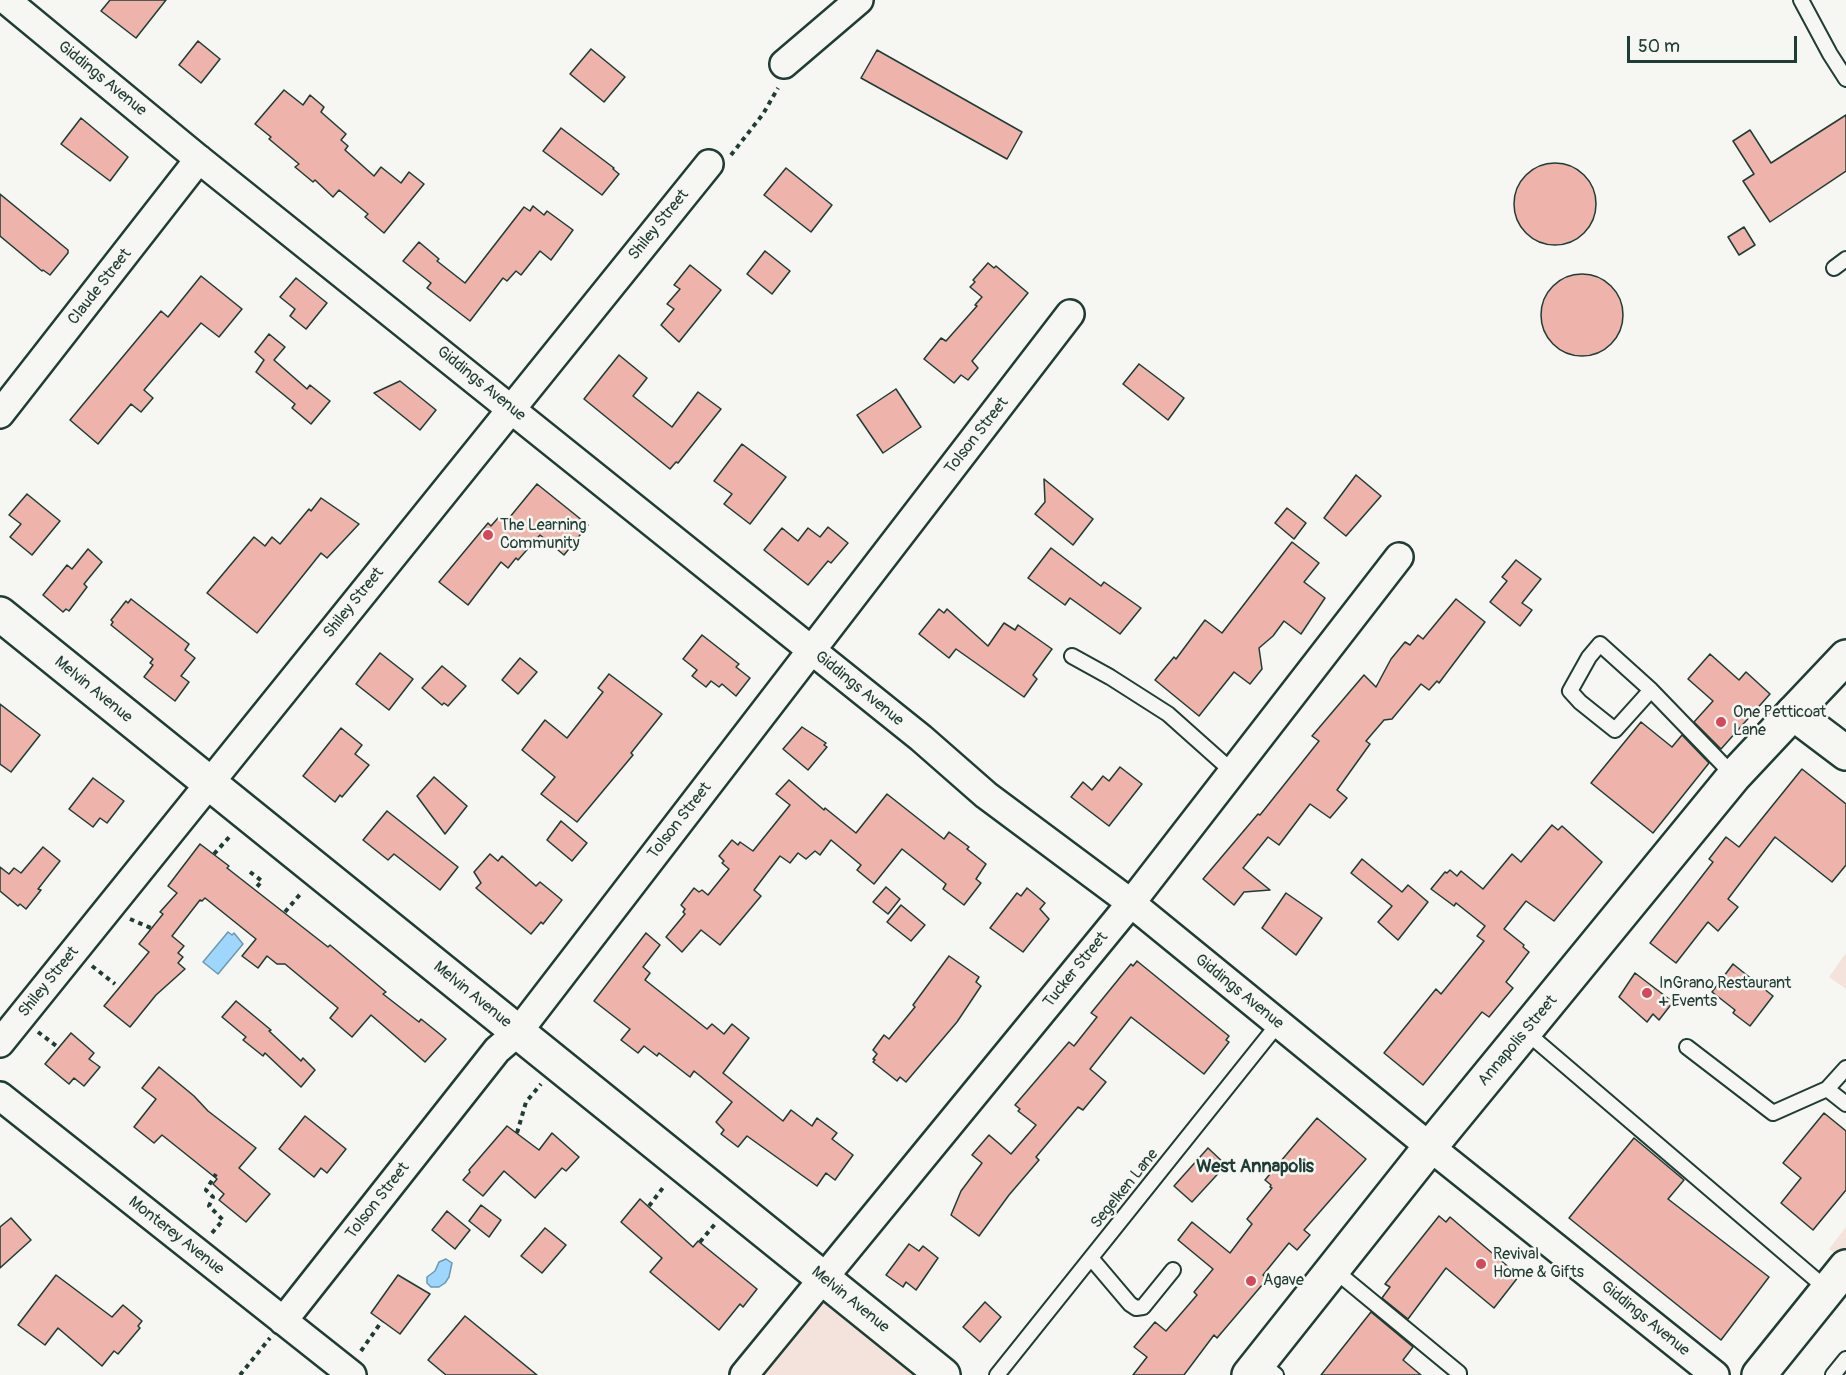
<!DOCTYPE html>
<html>
<head>
<meta charset="utf-8">
<style>
  body { margin:0 }
  #map { position:relative; width:1846px; height:1375px; overflow:hidden; background:#f6f6f2; font-family:Pangolin,sans-serif }
  canvas { display:block }
  .scale { position:absolute; left:1627px; top:36px; width:170px; height:27px; box-sizing:border-box; border:3px solid #1f3d34; border-top:0; padding-left:8px; font-size:18px; line-height:21px; white-space:nowrap; color:#1f3d34; -webkit-text-stroke:4px #f6f6f2; paint-order:stroke }
</style>
</head>
<body>
<div id="map">
<canvas width="1846" height="1375"></canvas>
<div class="scale">50 m</div>
</div>
<script>
const c = document.querySelector('canvas').getContext('2d');
c.lineJoin = 'round';
function paint(path, color) {
  c.fillStyle = color;
  c.fill(path, 'evenodd');
}
function shape(rows) {
  const path = new Path2D();
  for (const r of rows) {
    if (r.length === 3) {
      path.moveTo(r[0] + r[2], r[1]);
      path.arc(r[0], r[1], r[2], 0, 2 * Math.PI);
      continue;
    }
    path.moveTo(r[0], r[1]);
    for (let i = 2; i < r.length; i += 2) path.lineTo(r[i], r[i + 1]);
  }
  return path;
}
function stroke(path, color, width, dash) {
  c.strokeStyle = color;
  c.lineWidth = width;
  c.lineCap = dash ? 'butt' : 'round';
  c.setLineDash(dash || []);
  c.stroke(path);
}
function write(font, color, halo, rows, align = 'center') {
  c.font = font + ' Pangolin,sans-serif';
  c.lineWidth = 5;
  c.setLineDash([]);
  c.textBaseline = 'middle';
  c.strokeStyle = halo;
  c.fillStyle = color;
  for (const [text, x, y, turn = 0] of rows) {
    c.save();
    c.translate(x, y);
    c.rotate((+turn || 0) * Math.PI / 180);
    c.textAlign = isNaN(turn) ? turn : align;
    if (halo) c.strokeText(text, 0, 0);
    c.fillText(text, 0, 0);
    c.restore();
  }
}
paint(shape([
  [1846,953,1846,989,1829,977],
  [1846,1227,1846,1263,1829,1249],
  [823,1300,919,1375,762,1375]
]), '#f4e2dc');
const water = shape([
  [228,932,232,935,234,933,243,944,218,974,203,962,228,932],
  [446,1259,452,1263,449,1277,445,1283,439,1287,431,1287,427,1283,427,1277,435,1271,439,1262,446,1259]
]);
paint(water, '#9ed6fd');
stroke(water, '#6b99ad', 1.5);
const building = shape([
  [110,0,166,0,136,38,101,11,110,0],
  [198,41,220,59,201,83,179,65,198,41],
  [591,49,625,77,604,102,570,74,591,49],
  [877,50,1022,132,1007,159,861,78,877,50],
  [284,90,303,105,310,95,324,107,321,112,346,134,341,140,348,146,345,150,374,176,381,167,401,183,409,172,424,184,384,233,365,217,368,214,339,190,333,197,315,180,313,182,295,167,299,164,269,139,271,137,255,124,284,90],
  [1846,115,1846,171,1770,222,1743,181,1754,174,1733,141,1750,130,1771,163,1846,115],
  [81,118,128,157,110,181,61,144,81,118],
  [561,128,614,168,613,169,619,174,602,195,543,151,561,128],
  [1555,204,41],
  [786,168,832,205,811,232,764,195,786,168],
  [0,194,68,250,68,253,50,275,43,270,42,271,0,236,0,194],
  [533,206,544,215,547,211,573,230,551,260,540,251,521,275,516,271,507,281,503,278,470,321,427,288,431,283,403,261,419,242,439,259,437,261,465,283,524,207,530,211,533,206],
  [1744,227,1755,245,1739,255,1728,237,1744,227],
  [765,251,790,271,772,294,747,274,765,251],
  [988,263,994,268,996,266,1028,293,972,361,978,368,968,380,961,375,954,383,924,359,941,338,946,341,977,306,975,305,982,297,970,287,975,282,973,280,988,263],
  [690,265,721,290,679,342,661,325,674,309,667,304,680,289,674,285,690,265],
  [1582,315,41],
  [201,276,242,309,219,337,201,323,144,390,153,398,141,412,131,404,98,444,70,420,161,311,168,317,201,276],
  [296,278,327,303,306,329,290,316,295,309,280,297,296,278],
  [269,334,285,347,274,360,307,389,310,385,330,401,311,424,292,408,295,404,256,372,264,360,255,352,269,334],
  [619,355,647,378,633,396,672,427,698,392,721,409,678,463,676,462,670,469,584,399,619,355],
  [1139,364,1184,398,1168,420,1123,384,1139,364],
  [400,381,436,410,420,430,374,393,400,381],
  [896,389,921,427,883,453,857,415,896,389],
  [742,444,786,477,750,524,724,504,732,494,714,481,742,444],
  [1356,475,1381,496,1346,536,1324,518,1356,475],
  [1044,479,1093,519,1073,545,1035,514,1045,502,1044,479],
  [537,484,588,525,564,555,540,535,518,560,516,558,508,568,501,562,468,605,439,582,488,523,491,526,498,518,505,523,537,484],
  [27,494,60,521,32,555,10,537,21,524,9,515,27,494],
  [321,498,359,524,327,558,321,553,257,633,207,593,254,537,265,546,272,537,280,544,309,509,311,511,321,498],
  [1287,508,1306,523,1294,539,1275,523,1287,508],
  [828,527,848,543,831,563,828,561,808,585,764,550,782,528,798,541,808,528,820,537,828,527],
  [1292,542,1319,563,1304,582,1325,598,1301,634,1284,621,1273,636,1259,648,1262,669,1250,684,1234,672,1199,716,1155,680,1174,657,1176,659,1205,620,1222,633,1292,542],
  [1051,548,1101,586,1104,582,1141,608,1120,634,1070,598,1065,605,1028,578,1051,548],
  [88,549,102,562,84,584,87,587,69,611,66,609,63,612,43,595,67,565,72,569,88,549],
  [1516,560,1541,579,1522,603,1532,610,1520,626,1490,602,1507,581,1502,577,1516,560],
  [131,599,189,644,185,650,195,658,181,676,189,682,175,701,144,677,153,665,150,663,153,659,111,625,113,622,111,620,126,601,128,603,131,599],
  [1456,599,1485,622,1439,683,1437,681,1429,690,1421,684,1392,719,1384,720,1366,741,1370,744,1337,790,1347,798,1330,818,1310,804,1279,845,1268,837,1243,868,1270,890,1244,892,1234,905,1203,879,1258,814,1260,815,1319,741,1312,736,1364,675,1376,687,1391,659,1405,642,1410,645,1418,635,1423,639,1456,599],
  [939,609,944,613,947,609,988,646,1004,623,1015,630,1018,625,1052,649,1033,675,1037,679,1024,697,956,649,949,658,919,634,939,609],
  [702,635,739,664,736,667,750,678,736,696,722,684,719,687,711,681,706,687,692,676,697,670,683,659,702,635],
  [380,653,413,679,389,710,356,684,380,653],
  [1710,654,1739,680,1746,672,1770,694,1721,749,1694,722,1713,701,1688,679,1710,654],
  [520,658,537,672,518,694,502,680,520,658],
  [442,666,466,686,448,706,444,703,442,705,422,688,442,666],
  [609,674,662,714,631,753,633,755,577,822,541,794,555,777,522,750,545,720,567,738,603,692,598,688,609,674],
  [0,704,40,735,11,772,0,764,0,704],
  [1641,722,1672,747,1682,735,1709,763,1653,833,1591,783,1641,722],
  [802,727,826,743,824,745,827,747,808,770,783,749,802,727],
  [341,728,362,745,355,754,369,765,342,797,340,795,335,802,303,776,341,728],
  [1120,767,1142,784,1109,826,1071,797,1083,782,1092,790,1103,776,1109,781,1120,767],
  [1802,769,1846,804,1846,865,1832,882,1775,837,1728,899,1738,907,1718,931,1708,922,1676,963,1650,943,1713,862,1709,859,1726,837,1739,847,1802,769],
  [434,777,467,806,445,834,417,796,434,777],
  [93,778,124,801,107,823,100,818,93,827,69,809,93,778],
  [789,780,824,810,825,808,856,833,887,794,944,839,949,832,969,847,967,849,986,864,976,879,981,883,964,905,943,889,946,884,902,849,874,884,857,870,861,865,831,840,820,855,815,851,806,859,798,853,790,863,780,856,754,890,761,896,720,945,701,930,682,952,666,937,685,914,683,912,685,909,681,905,694,888,699,892,702,890,708,895,729,869,722,863,724,861,719,856,732,840,738,845,740,842,753,851,790,805,776,794,789,780],
  [387,811,458,867,440,890,394,854,388,860,363,840,387,811],
  [561,821,587,843,572,861,547,840,561,821],
  [1552,825,1558,830,1562,826,1602,862,1554,921,1526,901,1504,929,1524,945,1523,947,1529,952,1506,982,1513,988,1489,1017,1482,1012,1423,1085,1384,1053,1436,989,1441,994,1484,941,1477,936,1485,926,1456,903,1454,906,1431,889,1445,872,1447,873,1450,870,1457,876,1461,871,1483,889,1512,854,1521,862,1552,825],
  [200,844,229,866,227,868,328,947,330,945,386,992,383,994,419,1022,421,1019,446,1039,425,1062,371,1015,352,1037,330,1018,338,1008,285,964,277,964,267,956,258,968,242,956,256,939,205,898,202,901,200,900,172,936,184,946,178,953,183,957,178,963,185,969,156,995,130,1027,104,1006,149,952,139,944,163,914,160,912,177,893,168,886,200,844],
  [43,847,60,861,38,889,41,890,26,909,20,904,18,906,0,891,0,867,9,874,14,868,21,873,43,847],
  [490,854,498,861,502,856,536,886,540,882,562,900,543,924,541,922,531,934,476,888,481,883,474,872,490,854],
  [1362,859,1402,892,1408,885,1428,902,1398,940,1378,922,1392,906,1351,873,1362,859],
  [886,887,900,899,888,914,873,902,886,887],
  [1027,888,1045,903,1040,909,1049,919,1023,952,990,928,1017,893,1021,896,1027,888],
  [1286,893,1322,918,1296,955,1262,928,1286,893],
  [901,905,925,925,911,941,887,922,901,905],
  [646,933,660,945,643,967,650,973,645,980,707,1029,712,1024,724,1034,732,1024,749,1038,723,1073,783,1121,791,1110,812,1126,817,1118,837,1133,832,1139,853,1155,835,1180,826,1173,817,1186,747,1136,738,1147,721,1134,724,1130,716,1122,732,1102,694,1071,690,1077,659,1053,657,1056,644,1046,638,1053,621,1040,630,1029,594,1001,646,933],
  [949,956,979,977,976,982,981,986,957,1022,906,1082,900,1077,897,1081,873,1062,875,1060,873,1059,877,1054,873,1050,884,1035,889,1039,915,1007,913,1005,949,956],
  [1137,961,1229,1036,1226,1040,1229,1042,1204,1074,1131,1017,1090,1069,1106,1082,1083,1110,1078,1107,1036,1157,1039,1160,1009,1195,979,1236,951,1215,961,1191,982,1163,972,1155,989,1135,1011,1154,1036,1125,1018,1111,1020,1109,1015,1105,1069,1042,1074,1046,1097,1017,1091,1013,1131,964,1133,966,1137,961],
  [1733,964,1773,996,1750,1026,1733,1013,1735,1010,1712,992,1733,964],
  [1635,973,1673,1002,1659,1020,1653,1014,1647,1022,1619,997,1635,973],
  [236,1001,271,1030,269,1031,301,1061,303,1058,315,1070,301,1087,265,1053,263,1056,243,1040,246,1037,222,1017,236,1001],
  [71,1033,94,1053,89,1059,100,1067,84,1086,74,1078,69,1084,45,1064,71,1033],
  [159,1067,194,1096,208,1111,256,1148,239,1168,270,1194,246,1222,219,1200,224,1194,213,1184,217,1179,162,1135,154,1143,134,1127,156,1099,142,1088,159,1067],
  [1824,1113,1846,1131,1846,1190,1813,1230,1781,1203,1801,1178,1783,1163,1824,1113],
  [305,1116,346,1149,327,1173,321,1168,314,1177,279,1149,305,1116],
  [1317,1118,1366,1159,1304,1230,1310,1235,1297,1250,1289,1243,1263,1275,1268,1278,1217,1338,1214,1335,1184,1375,1133,1375,1147,1357,1134,1347,1155,1322,1166,1331,1197,1295,1194,1292,1213,1269,1178,1240,1192,1222,1230,1253,1252,1224,1247,1219,1272,1188,1270,1187,1271,1185,1265,1180,1317,1118],
  [507,1126,539,1150,552,1133,579,1157,566,1171,562,1168,535,1198,504,1171,483,1196,463,1180,470,1172,469,1170,507,1126],
  [1634,1138,1684,1180,1668,1199,1769,1277,1721,1340,1569,1218,1634,1138],
  [1208,1148,1226,1165,1192,1202,1174,1186,1208,1148],
  [640,1199,693,1247,698,1241,757,1289,743,1307,740,1304,719,1330,650,1272,662,1258,621,1222,640,1199],
  [481,1205,501,1220,489,1237,469,1221,481,1205],
  [447,1211,470,1230,455,1249,432,1230,447,1211],
  [1439,1216,1446,1222,1450,1217,1519,1276,1494,1308,1446,1268,1408,1319,1382,1298,1390,1287,1385,1284,1439,1216],
  [11,1218,31,1240,0,1268,0,1227,11,1218],
  [545,1228,566,1245,542,1273,521,1256,545,1228],
  [909,1244,919,1251,923,1246,938,1258,916,1290,906,1282,903,1287,886,1275,909,1244],
  [56,1275,112,1317,123,1305,142,1321,138,1326,140,1328,118,1354,114,1351,102,1366,58,1328,45,1345,18,1325,56,1275],
  [398,1275,430,1294,400,1334,371,1313,398,1275],
  [985,1302,1001,1317,980,1342,963,1327,985,1302],
  [1371,1312,1413,1347,1403,1360,1421,1375,1321,1375,1371,1312],
  [465,1316,537,1375,446,1375,428,1360,465,1316]
]);
paint(building, '#eeb3aa');
stroke(building, '#1f3d34', 1.5);
const lane = shape([
  [1801,0,1830,54,1846,79],
  [1834,268,1846,259],
  [1072,656,1110,677,1168,714,1233,772],
  [1651,690,1600,644,1589,657,1570,691,1580,702,1615,730,1651,690,1734,776],
  [1526,1032,1828,1290],
  [1687,1047,1773,1113,1827,1089,1846,1068],
  [1827,1089,1846,1104],
  [1091,1258,1130,1304,1136,1308,1143,1307,1173,1270],
  [1333,1269,1459,1373,1459,1375],
  [1259,1362,1276,1375],
  [997,1375,1278,1024],
  [1833,1375,1846,1359]
]);
const street = shape([
  [6,0,195,156,921,738,986,795,1131,903,1430,1147,1715,1375],
  [784,64,859,0],
  [0,414,199,159],
  [0,1043,709,164],
  [0,1096,352,1375],
  [283,1321,497,1050,518,1032,1070,314],
  [744,1375,1131,903,1399,557]
]);
const secondary = shape([
  [0,614,943,1375],
  [1249,1375,1430,1147,1734,776,1793,713],
  [1759,1375,1846,1267]
]);
const primary = shape([
  [1846,657,1793,713,1846,753]
]);
stroke(lane, '#1f3d34', 18);
stroke(street, '#1f3d34', 32);
stroke(secondary, '#1f3d34', 38);
stroke(primary, '#1f3d34', 38);
stroke(shape([
  [731,155,763,114,778,88],
  [214,854,231,835],
  [250,872,262,881,255,889],
  [285,912,302,892],
  [130,919,151,928],
  [92,966,115,984],
  [38,1032,59,1048],
  [517,1133,526,1102,541,1084],
  [649,1206,665,1185],
  [212,1233,223,1220,209,1206,213,1197,206,1190,216,1174],
  [700,1242,715,1224],
  [361,1351,382,1321],
  [240,1375,270,1338]
]), '#1f3d34', 4, [4.5, 4.5]);
stroke(lane, '#f6f6f2', 14);
stroke(street, '#f6f6f2', 27);
stroke(secondary, '#f6f6f2', 33);
stroke(primary, '#f6f6f2', 33);
for (const [x, y, r, color] of [
  [488,535,6,"#d1495b"],
  [1721,722,6,"#d1495b"],
  [1647,993,6,"#d1495b"],
  [1481,1264,6,"#d1495b"],
  [1251,1281,6,"#d1495b"]
]) {
  const dot = new Path2D();
  dot.arc(x, y, r, 0, 2 * Math.PI);
  c.fillStyle = color;
  c.fill(dot);
  stroke(dot, '#f6f6f2', 2);
}
write('16px', '#1f3d34', '#f6f6f2', [
  ["Giddings Avenue",102,79,39],
  ["Shiley Street",659,225,-51],
  ["Claude Street",100,287,-52],
  ["Giddings Avenue",481,384,39],
  ["Tolson Street",977,436,-52],
  ["Shiley Street",354,603,-51],
  ["Giddings Avenue",859,689,39],
  ["Melvin Avenue",93,690,39],
  ["Tolson Street",680,821,-52],
  ["Tucker Street",1076,970,-51],
  ["Shiley Street",49,982,-51],
  ["Giddings Avenue",1239,992,39],
  ["Melvin Avenue",472,995,39],
  ["Annapolis Street",1518,1041,-50],
  ["Segelken Lane",1125,1189,-51],
  ["Tolson Street",378,1201,-52],
  ["Monterey Avenue",176,1236,38],
  ["Melvin Avenue",850,1300,39],
  ["Giddings Avenue",1645,1319,39]
]);
write('16px', '#1f3d34', '#f6f6f2', [
  ["The Learning",500,526],
  ["Community",500,544],
  ["One Petticoat",1733,713],
  ["Lane",1733,731],
  ["InGrano Restaurant",1659,984],
  ["+ Events",1659,1002],
  ["Revival",1493,1255],
  ["Home & Gifts",1493,1273],
  ["Agave",1263,1281]
], 'left');
write('bold 18px', '#1f3d34', '#f6f6f2', [
  ["West Annapolis",1255,1167]
]);
</script>
</body>
</html>
